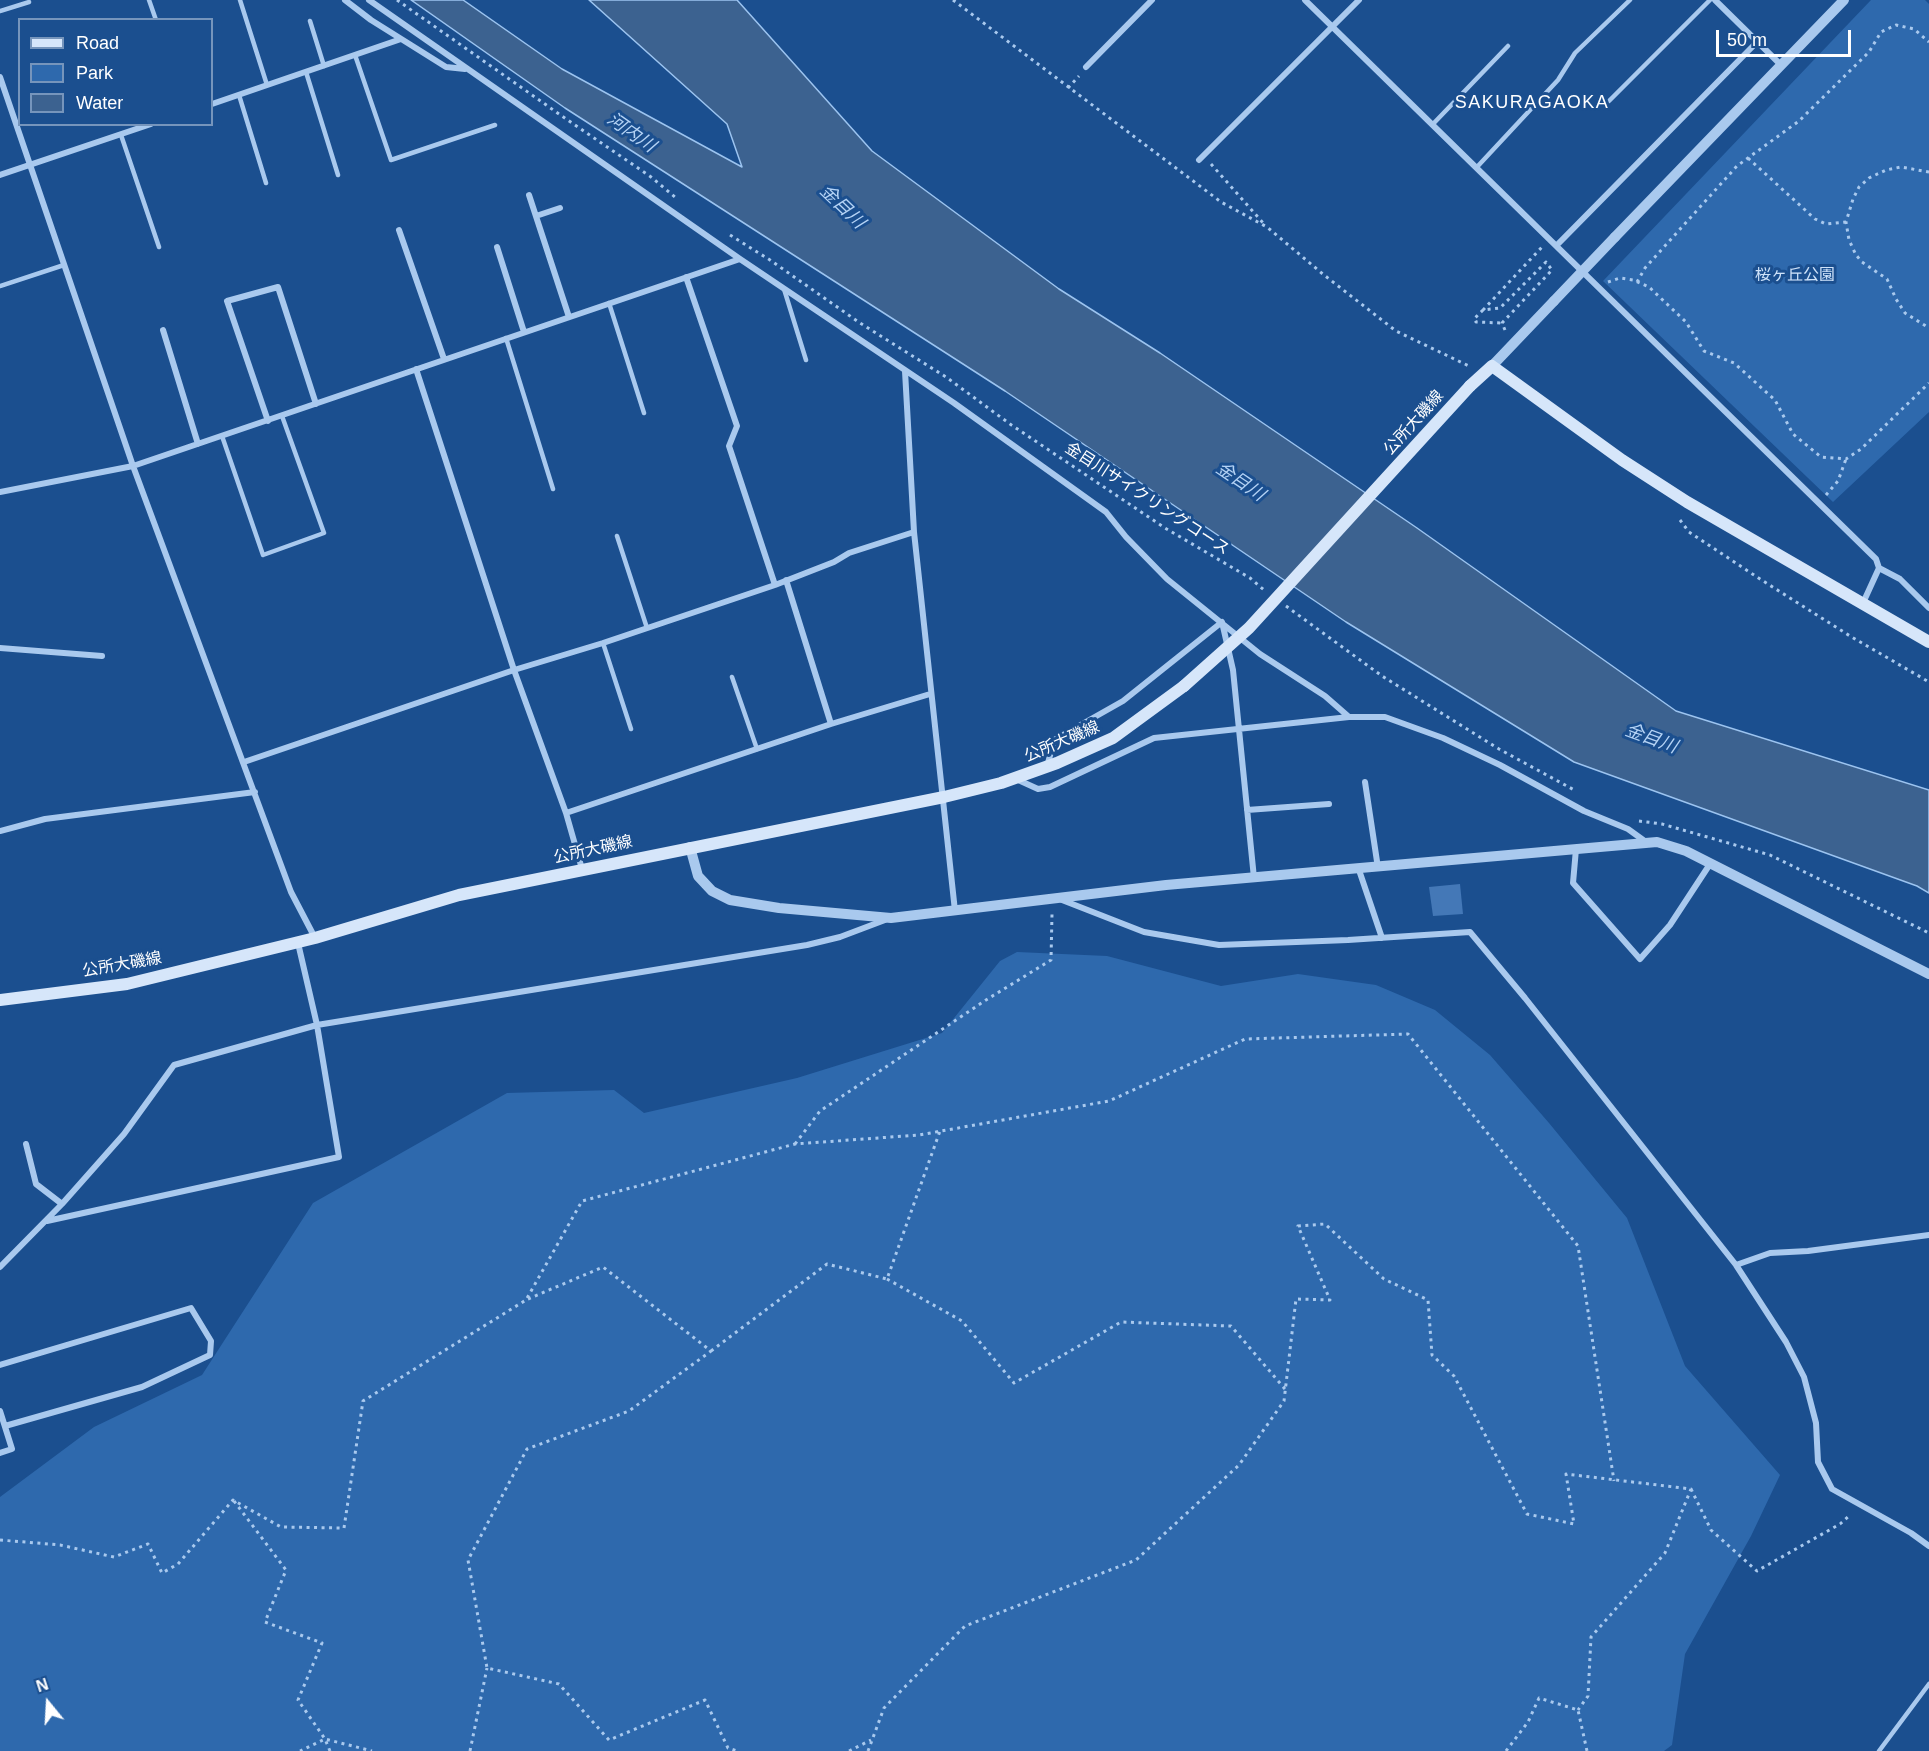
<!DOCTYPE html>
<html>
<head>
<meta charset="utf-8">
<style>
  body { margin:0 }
  #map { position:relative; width:1929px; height:1751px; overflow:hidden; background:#1b4f8f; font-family:Arial,sans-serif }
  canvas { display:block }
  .legend { position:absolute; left:18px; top:18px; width:195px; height:108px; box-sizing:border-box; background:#1b4f8f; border:2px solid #7695bc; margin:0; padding:8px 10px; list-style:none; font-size:18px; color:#fff }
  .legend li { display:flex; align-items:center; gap:12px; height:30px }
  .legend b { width:30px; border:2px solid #7695bc }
  .north { position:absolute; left:18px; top:1673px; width:60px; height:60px; -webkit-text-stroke:4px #1b4f8f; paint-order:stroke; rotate:342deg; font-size:16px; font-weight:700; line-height:24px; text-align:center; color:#fff }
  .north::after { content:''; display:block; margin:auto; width:21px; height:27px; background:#fff; clip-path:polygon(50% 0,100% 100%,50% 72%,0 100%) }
  .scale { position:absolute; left:1716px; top:30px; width:135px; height:27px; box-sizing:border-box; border:3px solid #fff; border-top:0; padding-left:8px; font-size:18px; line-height:21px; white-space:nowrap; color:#fff; -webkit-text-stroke:4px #1b4f8f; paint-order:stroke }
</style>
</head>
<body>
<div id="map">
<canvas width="1929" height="1751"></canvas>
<ul class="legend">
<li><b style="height:8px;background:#d6e6fa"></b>Road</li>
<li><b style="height:16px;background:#2e69ad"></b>Park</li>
<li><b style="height:16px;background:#3c6290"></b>Water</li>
</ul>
<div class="north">N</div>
<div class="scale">50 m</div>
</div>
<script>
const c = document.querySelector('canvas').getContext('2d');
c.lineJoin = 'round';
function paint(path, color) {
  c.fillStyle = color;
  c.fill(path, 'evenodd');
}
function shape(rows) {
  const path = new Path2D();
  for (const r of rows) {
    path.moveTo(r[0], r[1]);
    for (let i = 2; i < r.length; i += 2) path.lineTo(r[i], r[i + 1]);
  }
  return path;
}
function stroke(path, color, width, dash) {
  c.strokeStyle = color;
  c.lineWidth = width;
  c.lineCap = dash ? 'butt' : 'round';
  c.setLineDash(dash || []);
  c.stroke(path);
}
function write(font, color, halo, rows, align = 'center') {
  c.font = font + ' Arial,"Noto Sans JP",sans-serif';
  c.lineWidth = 6;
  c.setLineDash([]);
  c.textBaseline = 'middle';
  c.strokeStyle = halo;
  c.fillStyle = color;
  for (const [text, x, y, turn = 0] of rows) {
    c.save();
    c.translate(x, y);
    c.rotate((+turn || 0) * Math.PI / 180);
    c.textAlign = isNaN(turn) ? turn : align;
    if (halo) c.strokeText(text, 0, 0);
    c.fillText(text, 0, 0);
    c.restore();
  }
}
paint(shape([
  [1871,0,1925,0,1929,4,1929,412,1833,502,1603,281],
  [1017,952,1107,956,1221,986,1298,974,1376,985,1435,1010,1490,1055,1549,1123,1627,1218,1685,1366,1780,1475,1751,1536,1685,1654,1672,1745,1664,1751,0,1751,0,1497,94,1427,202,1375,313,1203,507,1093,614,1090,644,1113,797,1078,942,1033,1000,961]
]), '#2e69ad');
const water = shape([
  [411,0,463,0,562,69,742,167,727,124,589,0,737,0,872,151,1059,289,1160,353,1417,528,1676,711,1929,790,1929,893,1917,886,1574,762,1346,622,1005,391,565,108,411,0]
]);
paint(water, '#3c6290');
stroke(water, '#9cc4f0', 1.5);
paint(shape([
  [1460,884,1463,914,1433,916,1429,887]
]), '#4478b7');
stroke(shape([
  [397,0,559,114,651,177,675,197],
  [953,0,1221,202,1267,227,1324,275,1396,331,1469,366],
  [1068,88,1079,76],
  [1748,158,1815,219,1826,224,1846,222],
  [1211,164,1264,224],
  [1929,172,1901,167,1886,170,1869,178,1859,187,1853,199,1846,222,1849,240,1856,255,1862,262,1887,279,1896,299,1905,313,1929,328],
  [730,235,770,260,860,323,946,377,1010,424,1165,528,1250,578,1264,590],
  [1608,282,1620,278,1633,280,1649,287,1686,322,1704,351,1734,363,1775,400,1793,434,1821,457,1846,459,1861,449,1929,383],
  [1637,282,1645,268,1737,166,1799,121,1869,52,1881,32,1896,25,1914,29,1929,42],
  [1483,310,1474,319,1476,322,1502,323],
  [1505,330,1502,323,1552,270,1546,262,1500,308,1483,310,1542,247],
  [1826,495,1838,481,1846,459],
  [1680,520,1689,532,1760,579,1850,636,1929,682],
  [1286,606,1382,676,1499,749,1576,791],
  [1639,821,1662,824,1770,855,1929,933],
  [795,1144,820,1111,986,1000,1051,960,1052,914],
  [887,1279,962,1321,1014,1383,1121,1322,1231,1326,1285,1389],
  [528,1299,603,1267,711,1351,629,1411,527,1449,468,1560,487,1668,559,1684,609,1740,705,1700,728,1748,737,1751],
  [711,1351,827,1264,887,1279,940,1131],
  [1691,1489,1711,1530,1757,1571,1840,1524,1851,1514],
  [234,1501,286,1570,265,1622,322,1643,298,1700,325,1739,300,1751],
  [0,1540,60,1545,114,1557,148,1544,162,1573,178,1564,233,1500,281,1527,344,1528,363,1401,526,1300,582,1201,795,1144,919,1135,1109,1101,1245,1039,1408,1034,1578,1246,1614,1481],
  [330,1751,325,1739,372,1751],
  [470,1751,487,1668],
  [849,1751,871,1740],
  [868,1751,884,1708,965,1626,1136,1560,1239,1465,1284,1401,1296,1299,1330,1300,1298,1226,1325,1224,1384,1279,1428,1300,1432,1355,1454,1376,1527,1514,1574,1524,1566,1474,1691,1489,1665,1553,1591,1637,1588,1696,1578,1710],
  [1506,1751,1528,1722,1539,1698,1578,1710,1587,1751]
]), '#a9c9ee', 3, [3, 4.5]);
stroke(shape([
  [149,0,156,20],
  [240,0,267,85],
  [0,11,29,2],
  [310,21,324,66],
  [355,55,391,160,495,125],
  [306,72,338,175],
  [239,95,266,183],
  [1609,101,1710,0],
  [1433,124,1508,46],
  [121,135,159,247],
  [1477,167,1558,80,1575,53,1630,0],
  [0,286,64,265],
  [784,289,806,360],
  [609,303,644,413],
  [506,338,553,489],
  [222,436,263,555,324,533,282,416],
  [617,536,647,628],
  [603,643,631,729],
  [732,677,757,749],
  [1879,1751,1929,1684]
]), '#a9c9ee', 4.5);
stroke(shape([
  [345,0,371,20,446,67,465,69],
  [369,0,740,259,954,403,1106,512,1126,537,1167,579,1260,654,1325,696,1349,717,1385,717,1443,738,1500,765,1584,811,1628,829,1646,842],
  [1305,0,1876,559,1879,568,1863,603],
  [1715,0,1781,65],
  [1086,67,1152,0],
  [0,77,133,466,291,892,315,938],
  [212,104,401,39],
  [1199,160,1359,0],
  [0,175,151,124],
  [529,195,569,317],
  [536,216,560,208],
  [399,230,444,359],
  [1557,245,1757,42],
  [497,247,524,332],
  [686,277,737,426,729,446,775,585],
  [163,330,198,444],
  [416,369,514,670,566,813,582,869],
  [905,371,914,532],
  [268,421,227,301,278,287,316,404],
  [0,492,133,466,740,259],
  [1879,568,1900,579,1929,608],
  [786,580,831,724],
  [0,648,102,656],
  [244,762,514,670,603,643,775,585,834,562,849,553,914,532,955,911],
  [1047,767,1054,740,1123,701,1222,622,1233,670,1254,878],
  [1016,779,1038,789,1050,787,1154,738,1349,717],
  [1365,782,1378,868],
  [1247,810,1329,804],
  [566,813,831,724,930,694],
  [0,831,45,819,255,792],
  [1576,849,1573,883,1640,959,1670,925,1710,864],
  [1359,870,1382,938],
  [1062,900,1144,932,1219,945,1348,940,1470,932,1525,998,1736,1265,1786,1342,1804,1377,1816,1423,1818,1462,1832,1489,1911,1533,1929,1546],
  [26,1144,36,1184,62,1204],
  [47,1221,339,1157,317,1025,298,943],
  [1736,1265,1770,1253,1808,1251,1929,1235],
  [0,1267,62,1204,124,1134,174,1065,317,1025,807,945,840,937,885,920],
  [0,1365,191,1308,211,1341,210,1355,142,1387,5,1426],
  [0,1411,12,1449,0,1453]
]), '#a9c9ee', 6);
stroke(shape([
  [1615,237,1844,0],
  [1492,366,1554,301],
  [690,847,698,876,712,891,730,900,779,908,891,918,1166,885,1657,842,1686,851,1929,974]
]), '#a9c9ee', 10);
stroke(shape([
  [1470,386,1492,366,1622,460,1687,502,1929,642],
  [0,1000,127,984,315,938,459,895,944,797,1001,783,1057,763,1113,738,1184,686]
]), '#d6e6fa', 12);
stroke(shape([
  [1554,301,1615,237]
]), '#a9c9ee', 10);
stroke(shape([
  [1184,686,1249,628,1470,386]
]), '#d6e6fa', 12);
write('16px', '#cfe3fa', '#1b4f8f', [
  ["桜ヶ丘公園",1795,276]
]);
write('16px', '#fff', '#1b4f8f', [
  ["公所大磯線",1414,423,-48],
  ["金目川サイクリングコース",1147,499,33],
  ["公所大磯線",1062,742,-23],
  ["公所大磯線",593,850,-12],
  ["公所大磯線",122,965,-10]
]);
c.letterSpacing = '1.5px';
write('18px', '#fff', '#1b4f8f', [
  ["SAKURAGAOKA",1532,103]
]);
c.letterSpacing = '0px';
write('italic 18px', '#b5d3f5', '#1b4f8f', [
  ["河内川",631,133,35],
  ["金目川",842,207,44],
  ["金目川",1240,482,34],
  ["金目川",1651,739,20]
]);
</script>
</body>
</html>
